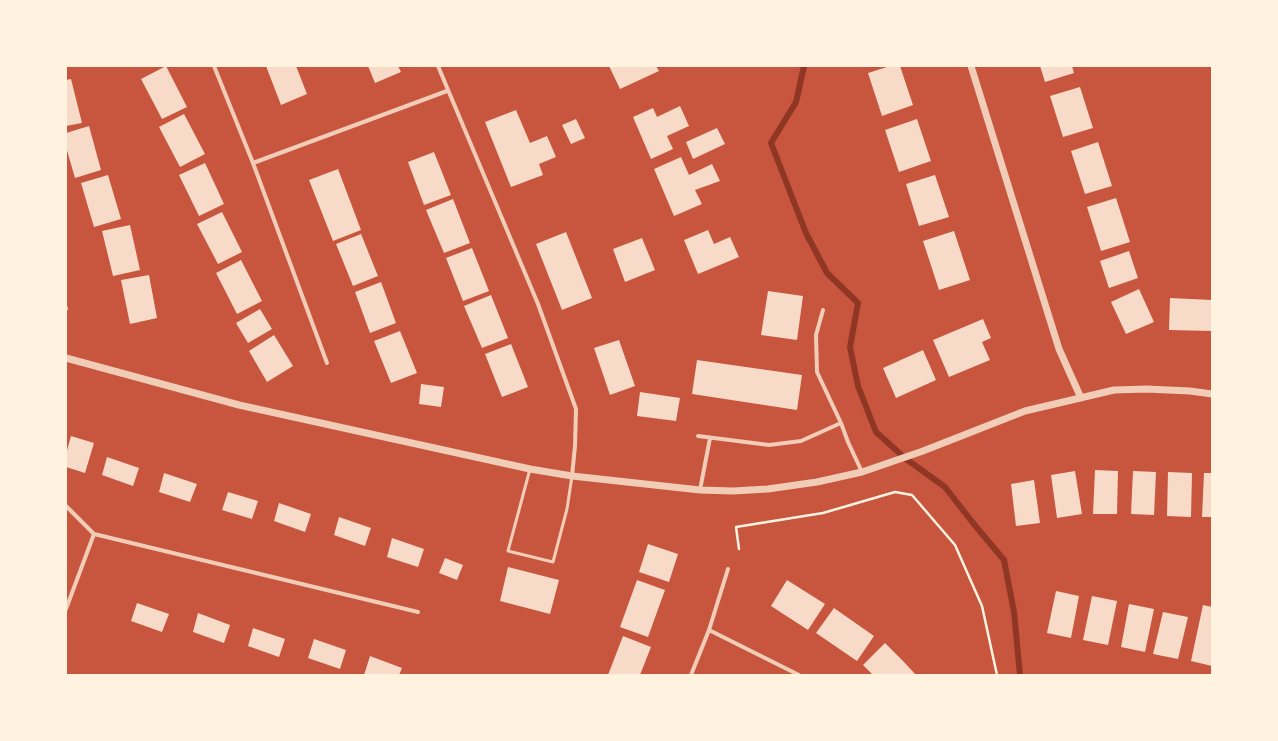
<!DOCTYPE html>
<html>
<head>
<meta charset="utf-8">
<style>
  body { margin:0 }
  #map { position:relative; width:1278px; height:741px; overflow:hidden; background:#c8553d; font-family:"Exo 2",sans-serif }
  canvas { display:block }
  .frame { position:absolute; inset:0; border:67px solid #fff3e0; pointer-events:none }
</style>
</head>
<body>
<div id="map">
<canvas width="1278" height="741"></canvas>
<div class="frame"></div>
</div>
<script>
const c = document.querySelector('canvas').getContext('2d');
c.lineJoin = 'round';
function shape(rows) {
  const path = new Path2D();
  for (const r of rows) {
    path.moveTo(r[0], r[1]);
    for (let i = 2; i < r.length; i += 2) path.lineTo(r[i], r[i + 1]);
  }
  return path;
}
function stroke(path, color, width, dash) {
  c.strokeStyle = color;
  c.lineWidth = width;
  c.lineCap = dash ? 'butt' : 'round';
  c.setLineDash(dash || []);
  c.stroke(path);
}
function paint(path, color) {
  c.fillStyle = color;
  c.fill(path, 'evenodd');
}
stroke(shape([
  [804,66,796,102,771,143,806,233,827,273,858,303,850,347,858,386,876,432,906,459,945,487,973,523,1004,560,1014,612,1020,675]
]), '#8f3625', 6);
paint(shape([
  [166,66,187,107,162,119,141,79],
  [266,66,296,66,307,94,281,105],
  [368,66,398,66,401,72,375,83],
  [609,66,656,66,659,71,620,89],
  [890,66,900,66,913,105,882,116,868,73],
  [1040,66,1072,66,1074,73,1045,82],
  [71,79,82,123,66,126,66,80],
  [1080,87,1093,128,1063,137,1050,96],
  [680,106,689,126,667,136,673,149,651,159,633,117,653,108,657,117],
  [516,110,530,143,547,136,556,157,539,164,543,175,511,187,485,122],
  [184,114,205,154,180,167,159,127],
  [576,119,585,138,571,144,562,125],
  [917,119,931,161,899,172,885,130],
  [89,126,101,170,75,178,66,147,66,133],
  [717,128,725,144,693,159,686,142],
  [1098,142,1112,186,1085,194,1071,151],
  [434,152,451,195,424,205,408,162],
  [681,157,689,175,712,164,720,181,695,190,702,204,674,216,654,169],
  [205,163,224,204,199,216,179,175],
  [338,169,361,230,333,241,309,180],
  [108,175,121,219,94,227,81,183],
  [935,175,949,217,919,226,906,184],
  [1116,198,1130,242,1101,251,1087,207],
  [453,199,470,243,444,253,426,210],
  [222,212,242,252,218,264,197,224],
  [130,225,140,270,113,276,102,231],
  [708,230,714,244,730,237,739,257,698,274,684,240],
  [954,231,970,280,939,290,923,241],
  [566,232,592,298,562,310,536,244],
  [361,234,378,276,353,286,336,244],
  [642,238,655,270,625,282,613,249],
  [472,248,489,291,463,301,446,258],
  [1129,251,1138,278,1109,288,1100,261],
  [241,260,262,301,237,314,216,273],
  [149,275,157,318,130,324,121,280],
  [381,282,396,323,370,333,355,292],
  [1139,289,1154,322,1126,334,1111,302],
  [768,291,803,296,797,340,761,335],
  [491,295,508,338,482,348,464,306],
  [1170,298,1212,300,1212,331,1169,330],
  [260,309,272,329,248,343,236,323],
  [983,319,991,338,982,342,990,360,949,377,933,340],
  [400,331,417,373,391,383,374,341],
  [274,335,293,366,267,382,249,351],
  [619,340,635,386,610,395,594,348],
  [511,344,528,387,502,397,485,354],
  [923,350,936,380,896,398,883,368],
  [697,360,802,375,797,410,692,394],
  [421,384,444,387,441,407,419,404],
  [640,392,680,398,676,421,637,416],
  [71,436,94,443,85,473,66,467,66,454],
  [107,457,139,468,133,486,102,475],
  [1095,470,1118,471,1117,514,1093,514],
  [1075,471,1082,514,1057,518,1051,475],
  [1133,471,1156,472,1154,515,1131,514],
  [1168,472,1192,473,1191,517,1167,516],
  [164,473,197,484,190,502,159,492],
  [1204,473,1212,473,1212,517,1202,517],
  [1034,480,1040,523,1016,526,1011,484],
  [228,492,258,501,252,519,222,510],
  [279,503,311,514,305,532,274,521],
  [339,517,371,528,365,546,334,535],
  [392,538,424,549,418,567,387,557],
  [648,544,678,554,669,582,639,572],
  [445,558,463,565,457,580,439,573],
  [508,567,559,580,550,614,500,601],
  [637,580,665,590,648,637,620,627],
  [787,580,825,604,808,630,771,606],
  [1056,591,1079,596,1071,638,1047,633],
  [1092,596,1117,601,1108,645,1083,640],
  [137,603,169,614,162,632,131,621],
  [1129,604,1154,609,1145,652,1121,647],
  [1203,605,1212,607,1212,666,1191,661],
  [834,608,874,636,857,661,816,633],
  [1163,612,1188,617,1178,659,1153,654],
  [198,613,230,625,224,643,193,632],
  [253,628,285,639,279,657,248,646],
  [623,636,651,647,640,675,608,675],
  [314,639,346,650,340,669,308,658],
  [885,643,903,661,916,675,873,675,863,665],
  [370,656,402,668,399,675,364,675]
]), '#f7dbc8');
stroke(shape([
  [739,549,736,527,823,513,895,492,912,495,955,545,982,606,997,675]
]), '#fff3e0', 2.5);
stroke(shape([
  [530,469,508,551,553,562,567,509,572,476]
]), '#f1ccb7', 3);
stroke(shape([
  [214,66,253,163,327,363],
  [438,66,538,304,576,409,575,446,572,476],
  [253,163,447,91],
  [66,308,66,309],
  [823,310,816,335,817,372,841,423,848,442,862,472],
  [698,436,769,445,801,441,841,423],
  [700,490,710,438],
  [66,506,94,534],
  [66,609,94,534,418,612],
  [709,630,799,675],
  [691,675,709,630,728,569]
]), '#f1ccb7', 4);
stroke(shape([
  [971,66,1059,349,1081,398],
  [66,358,239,405,530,469,572,476,700,490,733,491,768,489,817,482,862,472,923,451,1025,411,1114,390,1147,389,1190,391,1212,394]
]), '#f1ccb7', 7);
</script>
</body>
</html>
